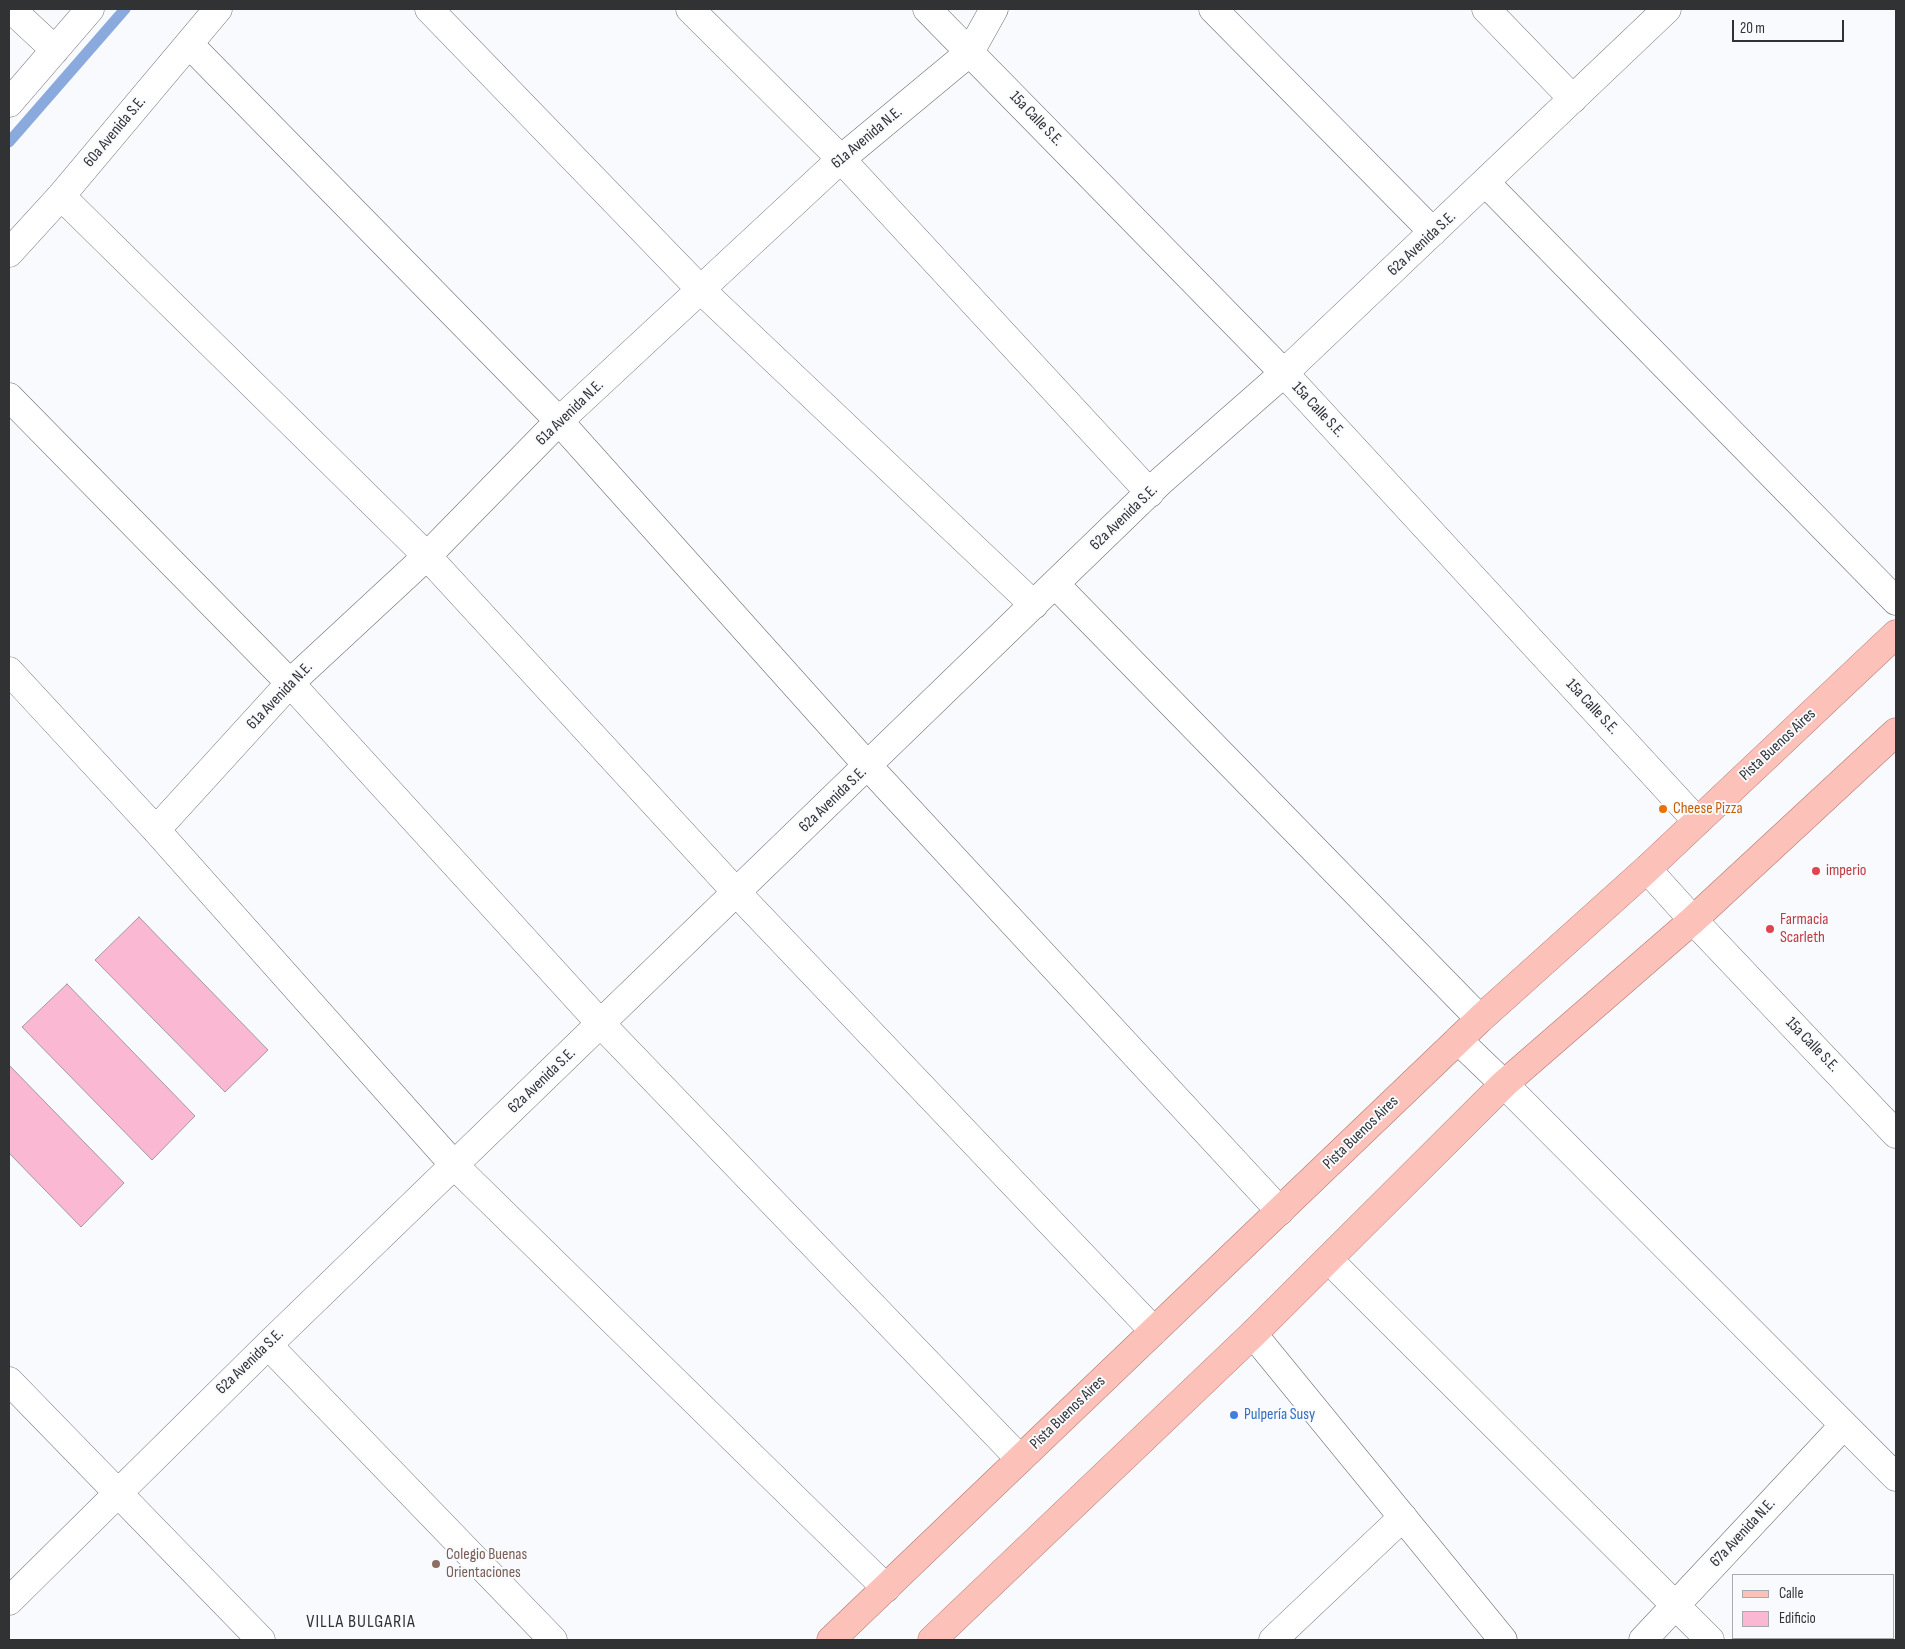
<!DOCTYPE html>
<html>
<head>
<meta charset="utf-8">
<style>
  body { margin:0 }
  #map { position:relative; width:1905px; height:1649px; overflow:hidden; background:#f8fafe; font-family:"Sofia Sans Condensed",sans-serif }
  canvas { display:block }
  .frame { position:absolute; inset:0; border:10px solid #313234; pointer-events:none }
  .legend { position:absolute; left:1732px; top:1574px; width:162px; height:65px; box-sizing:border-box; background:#f8fafe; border:1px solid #a8aaad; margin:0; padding:6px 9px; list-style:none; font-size:15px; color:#313234 }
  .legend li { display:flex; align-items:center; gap:10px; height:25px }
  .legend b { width:25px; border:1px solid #a8aaad }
  .scale { position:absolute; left:1732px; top:20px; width:112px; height:22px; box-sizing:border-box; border:2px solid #313234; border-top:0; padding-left:6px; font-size:15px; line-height:18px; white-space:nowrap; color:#313234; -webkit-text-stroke:4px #f8fafe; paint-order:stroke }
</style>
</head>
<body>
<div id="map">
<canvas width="1905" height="1649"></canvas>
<div class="frame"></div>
<ul class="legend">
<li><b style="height:6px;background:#fcc2ba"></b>Calle</li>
<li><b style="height:14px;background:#fbb8d2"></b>Edificio</li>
</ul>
<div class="scale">20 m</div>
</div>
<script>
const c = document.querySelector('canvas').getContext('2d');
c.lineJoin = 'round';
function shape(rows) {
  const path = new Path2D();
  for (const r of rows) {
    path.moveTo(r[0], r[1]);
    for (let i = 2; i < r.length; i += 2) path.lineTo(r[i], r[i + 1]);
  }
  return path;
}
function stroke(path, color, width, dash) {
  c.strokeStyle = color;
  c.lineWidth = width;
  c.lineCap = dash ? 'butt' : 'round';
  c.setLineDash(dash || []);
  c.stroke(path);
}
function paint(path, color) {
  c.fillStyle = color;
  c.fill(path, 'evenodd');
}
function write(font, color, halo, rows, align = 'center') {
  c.font = font + ' "Sofia Sans Condensed",sans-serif';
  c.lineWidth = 4;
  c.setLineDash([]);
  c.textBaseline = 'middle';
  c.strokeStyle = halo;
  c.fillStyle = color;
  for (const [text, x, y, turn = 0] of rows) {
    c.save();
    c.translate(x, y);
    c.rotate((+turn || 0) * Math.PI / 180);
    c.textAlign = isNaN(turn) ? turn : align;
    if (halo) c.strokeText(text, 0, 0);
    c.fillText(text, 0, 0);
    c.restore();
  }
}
stroke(shape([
  [9,142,125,9]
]), '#8aa9dd', 11);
const building = shape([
  [139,917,268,1050,225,1092,95,960,139,917],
  [67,984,195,1116,152,1160,22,1027,67,984],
  [9,1065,124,1183,81,1227,9,1153,9,1065]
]);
paint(building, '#fbb8d2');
stroke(building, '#a0999c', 1);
const minor = shape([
  [11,9,55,50],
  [429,9,700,289,1034,605],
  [690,9,841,159,1150,493],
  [927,9,1284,373,1697,821],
  [1213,9,1433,232],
  [1486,9,1573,99],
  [189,44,559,421,868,766,1280,1211],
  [9,103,90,9],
  [1486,183,1896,601],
  [61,196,427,556,737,893,1154,1331],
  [9,253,61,196,218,9],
  [9,397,290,683,601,1024,1020,1459],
  [1055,584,1480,1019],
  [9,671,156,830,455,1166,886,1588],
  [156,830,290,683,427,556,559,421,841,159,970,52,994,9],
  [1647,869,1693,920,1896,1134],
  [1458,1040,1504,1084,1896,1477],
  [1329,1260,1710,1640],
  [1253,1334,1503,1640],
  [268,1345,553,1640],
  [9,1381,261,1640],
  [9,1601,268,1345,1161,481,1284,373,1667,9],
  [1273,1640,1403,1517],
  [1643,1640,1844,1425]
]);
const major = shape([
  [831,1640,1480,1019,1647,869,1896,634],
  [932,1640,1253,1334,1504,1084,1693,920,1896,732]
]);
stroke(minor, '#6c6e73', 29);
stroke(major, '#b4756d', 29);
stroke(minor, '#fff', 28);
stroke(major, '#fcc2ba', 28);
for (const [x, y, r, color] of [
  [1663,809,5,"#e8710a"],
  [1816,871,5,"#e0444e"],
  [1770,929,5,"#e0444e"],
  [1234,1415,5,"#3f7fe0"],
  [436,1564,5,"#8d6e63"]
]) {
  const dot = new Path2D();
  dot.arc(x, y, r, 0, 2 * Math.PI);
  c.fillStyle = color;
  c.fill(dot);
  stroke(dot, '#f8fafe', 2);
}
write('16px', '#313234', '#f8fafe', [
  ["15a Calle S.E.",1036,119,46],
  ["60a Avenida S.E.",115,132,-50],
  ["61a Avenida N.E.",867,138,-40],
  ["62a Avenida S.E.",1422,244,-43],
  ["15a Calle S.E.",1318,410,47],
  ["61a Avenida N.E.",570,413,-44],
  ["62a Avenida S.E.",1124,518,-44],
  ["61a Avenida N.E.",280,696,-46],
  ["15a Calle S.E.",1592,707,47],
  ["Pista Buenos Aires",1778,745,-43],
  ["62a Avenida S.E.",833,800,-44],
  ["15a Calle S.E.",1812,1045,46],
  ["62a Avenida S.E.",542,1081,-44],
  ["Pista Buenos Aires",1361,1133,-44],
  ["62a Avenida S.E.",250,1362,-44],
  ["Pista Buenos Aires",1068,1413,-44],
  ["67a Avenida N.E.",1743,1533,-47]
]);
write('16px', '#c56008', '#f8fafe', [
  ["Cheese Pizza",1673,809]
], 'left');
write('16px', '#be3a42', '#f8fafe', [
  ["imperio",1826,871],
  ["Farmacia",1780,920],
  ["Scarleth",1780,938]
], 'left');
write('16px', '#366cbe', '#f8fafe', [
  ["Pulpería Susy",1244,1415]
], 'left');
write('16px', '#785e54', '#f8fafe', [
  ["Colegio Buenas",446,1555],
  ["Orientaciones",446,1573]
], 'left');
c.letterSpacing = '1px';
write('18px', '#313234', '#f8fafe', [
  ["VILLA BULGARIA",361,1622]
]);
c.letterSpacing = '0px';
</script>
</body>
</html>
